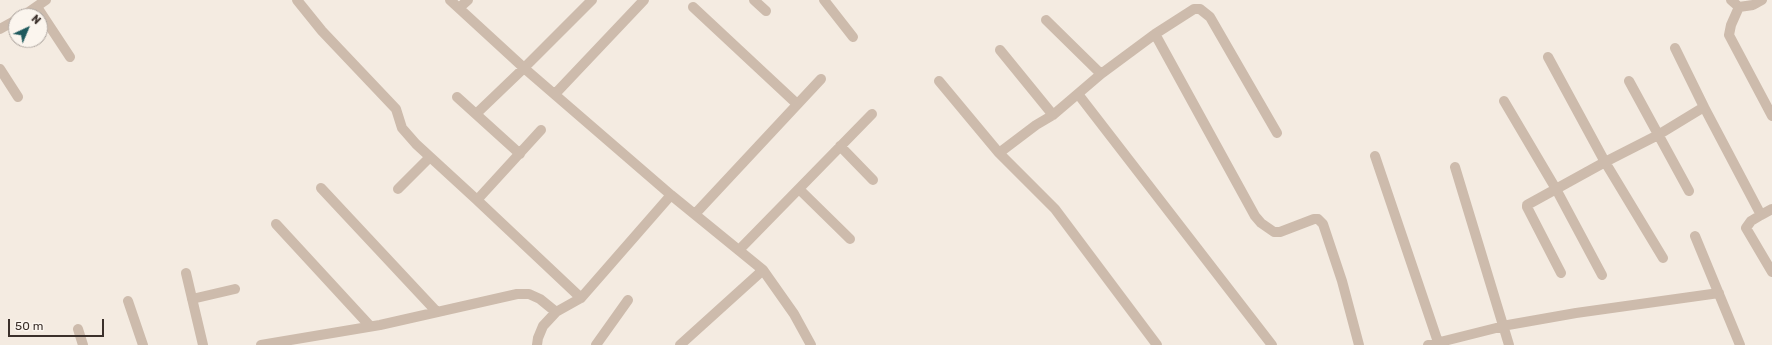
<!DOCTYPE html>
<html>
<head>
<meta charset="utf-8">
<style>
  body { margin:0 }
  #map { position:relative; width:1772px; height:345px; overflow:hidden; background:#f4ebe1; font-family:Rubik,sans-serif }
  canvas { display:block }
  .north { position:absolute; left:8px; top:8px; width:40px; height:40px; box-sizing:border-box; background:#fbf5ee; border:1px solid #aea6a0; border-radius:50%; rotate:44deg; font-size:11px; font-weight:700; line-height:16px; text-align:center; color:#3b302b }
  .north::after { content:''; display:block; margin:auto; width:14px; height:18px; background:#1f5a5e; clip-path:polygon(50% 0,100% 100%,50% 72%,0 100%) }
  .scale { position:absolute; left:8px; top:319px; width:96px; height:18px; box-sizing:border-box; border:2px solid #3b302b; border-top:0; padding-left:5px; font-size:12px; line-height:14px; white-space:nowrap; color:#3b302b; -webkit-text-stroke:3px #fbf5ee; paint-order:stroke }
</style>
</head>
<body>
<div id="map">
<canvas width="1772" height="345"></canvas>
<div class="north">N</div>
<div class="scale">50 m</div>
</div>
<script>
const c = document.querySelector('canvas').getContext('2d');
c.lineJoin = 'round';
function shape(rows) {
  const path = new Path2D();
  for (const r of rows) {
    path.moveTo(r[0], r[1]);
    for (let i = 2; i < r.length; i += 2) path.lineTo(r[i], r[i + 1]);
  }
  return path;
}
function stroke(path, color, width, dash) {
  c.strokeStyle = color;
  c.lineWidth = width;
  c.lineCap = dash ? 'butt' : 'round';
  c.setLineDash(dash || []);
  c.stroke(path);
}
stroke(shape([
  [297,0,322,31,396,109,402,128,416,144,477,200],
  [450,0,524,68,671,195,763,270,794,314,811,345],
  [754,0,766,11],
  [824,0,853,37],
  [1731,0,1739,7,1753,5,1762,0],
  [37,7,70,57],
  [693,7,797,104],
  [1739,7,1731,25,1729,35,1772,116],
  [459,8,468,0],
  [23,16,46,0],
  [1046,20,1101,74],
  [0,29,16,20],
  [1155,34,1255,216,1261,223,1274,232,1280,232,1314,219,1318,219,1323,224,1342,281,1359,345],
  [1675,48,1704,107],
  [1000,50,1053,115],
  [1548,57,1605,162,1663,258],
  [0,69,18,97],
  [939,81,999,153],
  [1629,81,1689,191],
  [555,94,644,0],
  [1078,94,1272,345],
  [457,97,520,154],
  [1504,101,1556,189,1602,275],
  [476,114,524,68,592,0],
  [541,130,477,200,581,298],
  [840,146,873,180],
  [1375,156,1439,345],
  [1455,167,1509,345],
  [321,188,436,311],
  [398,189,430,157],
  [799,189,850,239],
  [695,214,821,79],
  [1761,215,1772,209],
  [276,224,370,326],
  [1695,236,1740,345],
  [739,250,872,114],
  [186,273,203,345],
  [1561,273,1527,207,1527,205,1605,162,1658,135,1704,107,1761,215,1751,221,1746,228,1772,272],
  [192,299,235,289],
  [128,301,143,345],
  [78,329,83,345],
  [261,345,380,325,517,294,529,294,540,299,556,312],
  [537,345,538,338,543,326,556,312,581,298,671,195],
  [596,345,628,300],
  [680,345,763,270],
  [1157,345,1055,209,999,153,1036,125,1053,115,1101,74,1155,34,1194,9,1200,9,1210,17,1277,133],
  [1428,345,1508,325,1576,313,1719,293]
]), '#cdbbac', 10);
</script>
</body>
</html>
